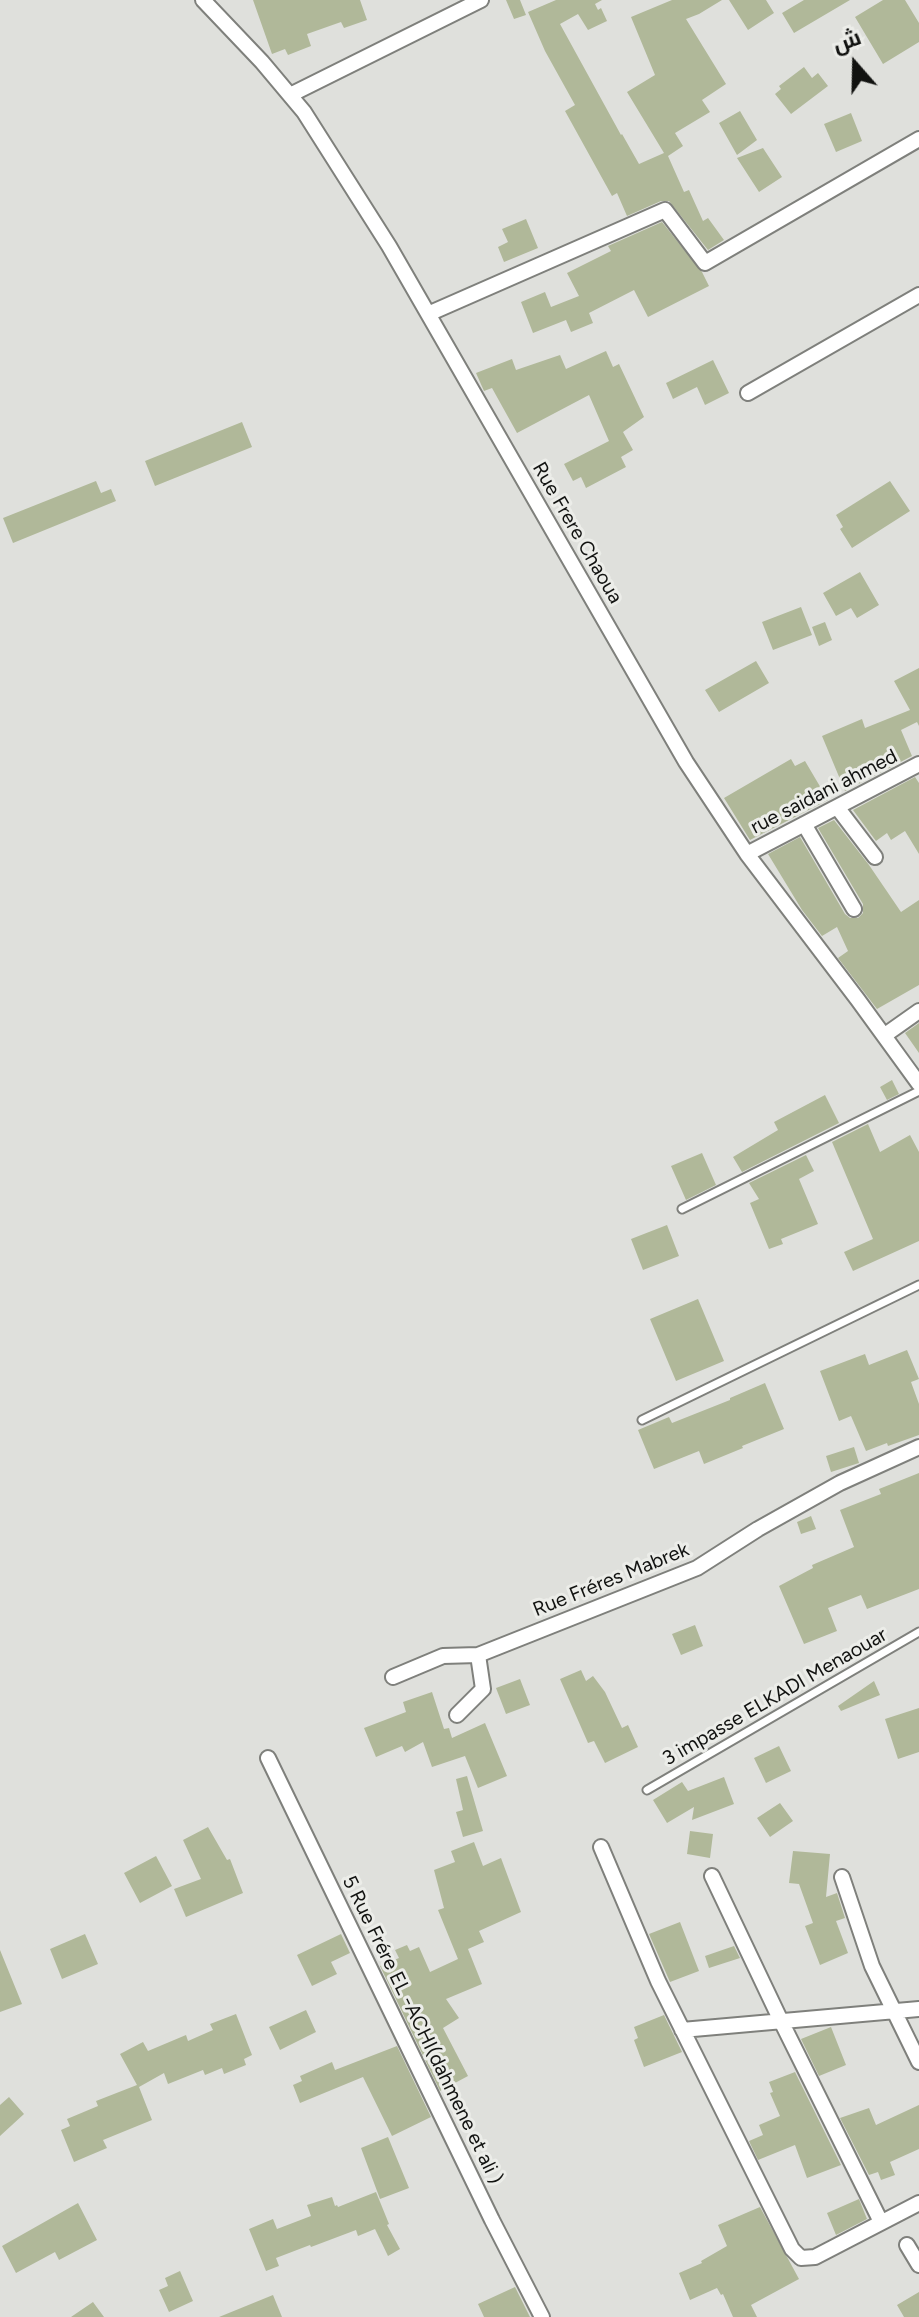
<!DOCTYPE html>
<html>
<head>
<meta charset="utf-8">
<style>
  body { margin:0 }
  #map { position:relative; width:919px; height:2317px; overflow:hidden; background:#dfe0dc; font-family:Figtree,Cairo,sans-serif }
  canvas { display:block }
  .north { position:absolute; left:815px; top:24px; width:80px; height:80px; -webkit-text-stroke:6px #ecede9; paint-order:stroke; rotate:340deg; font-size:22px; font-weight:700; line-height:32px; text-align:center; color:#121311 }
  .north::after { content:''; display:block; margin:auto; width:28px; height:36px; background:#121311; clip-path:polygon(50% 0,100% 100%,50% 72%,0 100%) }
</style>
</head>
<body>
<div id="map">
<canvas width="919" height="2317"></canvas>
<div class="north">ش</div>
</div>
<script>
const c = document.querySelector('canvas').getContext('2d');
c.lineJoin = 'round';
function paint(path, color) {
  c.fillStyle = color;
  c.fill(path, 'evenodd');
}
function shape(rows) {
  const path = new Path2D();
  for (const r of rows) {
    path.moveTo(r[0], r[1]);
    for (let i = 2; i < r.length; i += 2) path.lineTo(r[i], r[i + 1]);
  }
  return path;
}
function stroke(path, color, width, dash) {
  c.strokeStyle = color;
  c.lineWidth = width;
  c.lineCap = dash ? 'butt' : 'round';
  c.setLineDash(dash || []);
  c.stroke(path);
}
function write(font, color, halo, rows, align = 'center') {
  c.font = font + ' Figtree,sans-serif';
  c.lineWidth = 6;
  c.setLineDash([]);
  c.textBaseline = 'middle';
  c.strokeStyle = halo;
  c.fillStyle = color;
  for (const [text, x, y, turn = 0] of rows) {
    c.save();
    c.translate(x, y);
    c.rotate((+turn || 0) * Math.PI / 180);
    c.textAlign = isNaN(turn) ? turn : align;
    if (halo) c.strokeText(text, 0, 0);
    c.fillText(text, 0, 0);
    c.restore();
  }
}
paint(shape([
  [253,0,360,0,367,20,344,28,341,22,307,34,311,46,288,55,285,49,272,54],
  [506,0,520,0,526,15,514,19],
  [556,0,602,0,595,4,598,10,601,8,607,21,588,30,578,14,560,24,621,135,622,134,639,164,664,153,627,92,655,75,631,17,672,0,722,0,699,14,686,19,726,84,702,100,710,112,675,133,683,146,668,156,684,192,689,190,703,221,708,218,724,240,708,250,669,201,661,201,627,216,617,193,612,196,565,111,575,105,545,51,528,12],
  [729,0,766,0,774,13,748,30],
  [804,0,850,0,794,33,782,13],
  [883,0,905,0,919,23,919,42,883,64,855,17],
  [804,67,812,78,818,73,828,86,791,114,775,94,781,89,779,86],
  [740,111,757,140,737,155,719,123],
  [851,113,862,141,836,152,824,124],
  [763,148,782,177,759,192,737,158],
  [526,219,538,248,504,262,498,247,508,242,502,229],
  [662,222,702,272,709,286,648,317,634,290,589,313,593,323,571,332,566,320,533,333,521,302,545,292,551,307,579,296,567,273,611,251,608,246],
  [606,351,613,367,619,364,644,417,623,432,633,450,621,457,626,467,586,488,581,477,573,481,564,464,609,441,589,395,517,433,492,388,484,391,476,373,512,359,516,370,560,355,566,369],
  [713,360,729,393,705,405,697,387,673,399,666,383],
  [242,422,252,447,155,486,145,461],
  [96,481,101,493,111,489,116,501,13,543,3,518],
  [890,481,910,511,852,548,840,529,843,527,836,515],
  [860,572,879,605,857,618,851,608,836,616,823,593],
  [801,607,812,635,773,650,762,622],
  [825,622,832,640,819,646,812,627],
  [756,661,769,683,719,712,705,690],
  [919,668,919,726,917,722,901,730,912,756,845,791,822,736,862,719,865,728,910,710,894,681],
  [791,759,795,766,805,761,828,800,750,840,724,798],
  [915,777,919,783,919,854,905,831,891,840,887,833,876,841,853,810],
  [834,820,869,865,901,912,919,900,919,985,877,1009,838,958,848,951,837,927,822,936,802,910,768,854,800,837,845,914,850,918,858,918,863,913,863,904,818,828],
  [919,1023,919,1053,905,1033],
  [892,1080,899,1094,887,1100,880,1087],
  [825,1095,839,1123,742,1172,733,1157,778,1130,774,1122],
  [868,1124,880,1152,910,1135,919,1152,919,1241,853,1271,844,1252,873,1239,832,1142],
  [702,1153,716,1185,686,1200,671,1166],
  [806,1155,814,1171,799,1179,818,1224,781,1239,783,1244,769,1249,750,1203,759,1199,749,1183],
  [667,1225,679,1256,643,1270,631,1239],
  [698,1299,724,1361,676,1381,650,1319],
  [907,1350,919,1379,911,1382,919,1404,919,1435,888,1446,887,1443,866,1451,851,1416,839,1421,820,1371,865,1354,869,1365],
  [765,1383,784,1429,742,1446,743,1448,704,1464,699,1451,654,1469,638,1430,669,1417,672,1423,730,1400,730,1398],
  [854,1447,859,1463,831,1472,826,1456],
  [919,1473,919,1589,867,1609,861,1595,828,1608,837,1631,804,1644,779,1586,813,1568,812,1565,854,1547,840,1510,881,1494,879,1489],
  [811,1516,816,1529,801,1534,797,1522],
  [695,1625,703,1646,681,1655,672,1634],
  [581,1670,586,1681,593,1676,605,1692,622,1728,628,1725,638,1747,605,1763,594,1741,588,1743,560,1679],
  [520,1679,530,1705,506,1714,496,1688],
  [874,1681,880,1695,841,1711,838,1706],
  [432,1692,444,1729,449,1728,452,1738,485,1723,507,1776,478,1788,465,1756,432,1767,423,1742,405,1752,402,1746,376,1757,364,1728,406,1712,403,1702],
  [919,1708,919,1752,898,1759,885,1719],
  [779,1746,791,1771,766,1783,754,1758],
  [467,1776,483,1831,463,1837,456,1812,463,1810,456,1779],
  [724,1777,734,1804,692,1820,694,1807,667,1823,653,1800,682,1782,688,1791],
  [780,1803,793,1821,770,1837,757,1818],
  [208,1827,227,1860,230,1859,243,1893,186,1917,174,1889,201,1879,183,1840],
  [690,1831,713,1834,710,1858,687,1854],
  [474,1842,483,1866,501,1858,521,1912,479,1931,484,1942,468,1949,482,1984,446,1999,459,2018,443,2028,468,2076,440,2091,380,1966,399,1958,395,1950,407,1945,410,1951,419,1947,430,1972,458,1959,438,1910,444,1908,434,1870,455,1862,451,1851],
  [793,1851,830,1854,826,1897,837,1893,845,1918,836,1921,848,1953,820,1965,805,1926,813,1923,799,1884,789,1883],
  [156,1856,172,1886,140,1903,124,1873],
  [680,1922,699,1971,670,1982,649,1934],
  [85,1934,98,1964,62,1979,50,1949],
  [341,1934,350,1953,331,1962,337,1974,312,1986,297,1955],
  [734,1946,740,1958,709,1968,705,1956],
  [0,1950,22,2004,0,2012],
  [306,2010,316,2032,280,2050,269,2027],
  [236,2014,252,2055,244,2059,246,2065,224,2074,222,2068,205,2075,203,2070,168,2084,164,2073,139,2087,152,2120,103,2140,107,2148,74,2162,61,2130,70,2126,67,2119,98,2106,96,2101,137,2085,120,2054,143,2042,148,2051,186,2035,188,2041,213,2030,210,2024],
  [664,2015,682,2052,644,2067,634,2040,638,2038,634,2027],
  [831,2027,846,2065,819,2076,801,2039],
  [397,2046,431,2117,392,2136,363,2077,300,2103,293,2085,302,2081,300,2076,332,2062,335,2070],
  [795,2072,841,2165,807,2178,795,2145,758,2160,749,2141,763,2135,759,2125,780,2116,770,2093,773,2092,769,2082],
  [9,2097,24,2114,0,2136,0,2105],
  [919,2105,919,2149,890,2162,895,2175,881,2180,878,2172,869,2175,840,2118,869,2108,876,2125],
  [388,2137,409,2188,380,2199,361,2148],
  [376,2192,389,2224,387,2225,400,2249,388,2256,375,2229,358,2236,356,2230,311,2247,310,2245,276,2258,279,2266,266,2271,249,2229,273,2219,277,2229,311,2216,307,2205,332,2197,335,2206,337,2205,338,2207],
  [859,2199,867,2219,836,2235,827,2213],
  [78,2203,97,2240,59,2260,55,2252,16,2273,2,2246],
  [760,2207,799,2279,751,2305,757,2317,733,2317,723,2294,721,2295,717,2288,690,2300,679,2273,702,2263,701,2261,727,2246,718,2225],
  [180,2271,193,2301,169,2312,159,2290,168,2286,165,2278],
  [515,2287,530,2317,484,2317,478,2304],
  [919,2292,919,2317,904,2317,897,2305],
  [273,2295,282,2317,219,2317],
  [93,2302,104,2317,71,2317]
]), '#b0b899');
const service = shape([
  [682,1209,919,1091],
  [642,1420,919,1285],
  [647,1790,919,1632]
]);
const minor = shape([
  [203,0,262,62,304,112,389,246,686,762,747,854,858,1000,919,1084],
  [290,95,481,0],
  [428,314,665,210,705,263,919,139],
  [748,393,919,295],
  [837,807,875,857],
  [804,824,854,909],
  [747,854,919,764],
  [885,1035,919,1011],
  [393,1677,443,1656,478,1655,697,1568,758,1529,840,1483,919,1447],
  [457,1715,483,1689,478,1655],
  [268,1758,492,2220,542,2317],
  [601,1847,658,1981,792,2249,801,2258,815,2257,919,2203],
  [712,1876,781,2021,881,2222],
  [842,1877,872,1966,919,2062],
  [682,2030,919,2009],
  [907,2245,919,2265]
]);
stroke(service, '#7f807c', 11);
stroke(minor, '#7f807c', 18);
stroke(service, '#fff', 7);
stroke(minor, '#fff', 14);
write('20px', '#121311', '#ecede9', [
  ["Rue Frere Chaoua",577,533,60],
  ["rue saidani ahmed",824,792,-27],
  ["Rue Fréres Mabrek",611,1580,-22],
  ["3 impasse ELKADI Menaouar",775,1697,-30],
  ["5 Rue Frére EL -ACHI(dahmene et ali )",422,2030,64]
]);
</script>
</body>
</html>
